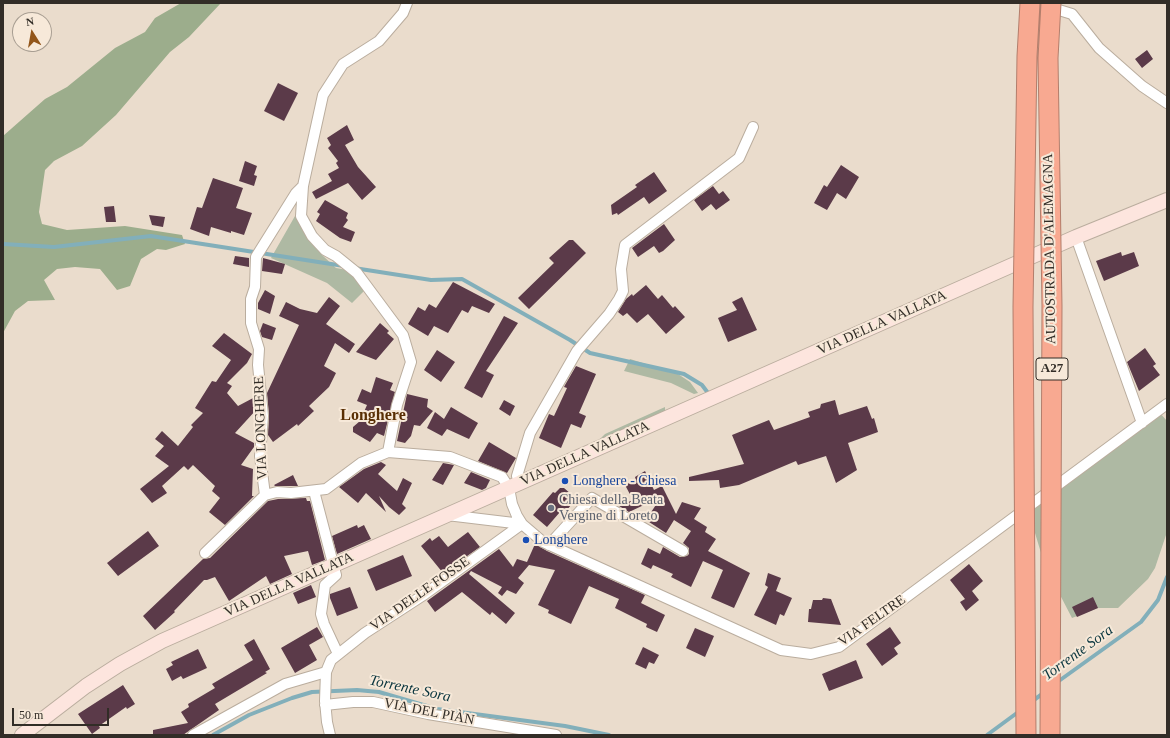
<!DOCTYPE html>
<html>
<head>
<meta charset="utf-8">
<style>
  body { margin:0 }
  #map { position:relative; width:1170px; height:738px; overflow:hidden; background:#eadccc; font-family:"Times New Roman",serif }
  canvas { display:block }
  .frame { position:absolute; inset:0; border:4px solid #322d27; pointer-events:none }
  .north { position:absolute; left:12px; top:12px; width:40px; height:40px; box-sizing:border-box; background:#f7e9d9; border:1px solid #a89e92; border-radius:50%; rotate:349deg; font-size:11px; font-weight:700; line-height:16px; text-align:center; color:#322d27 }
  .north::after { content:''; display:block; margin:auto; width:14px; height:18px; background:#93561a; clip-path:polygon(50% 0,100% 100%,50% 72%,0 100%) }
  .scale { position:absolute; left:12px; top:708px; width:97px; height:18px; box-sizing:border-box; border:2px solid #322d27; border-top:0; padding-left:5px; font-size:12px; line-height:14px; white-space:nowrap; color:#322d27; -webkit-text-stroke:3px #f7e9d9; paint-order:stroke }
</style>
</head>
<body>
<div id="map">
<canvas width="1170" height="738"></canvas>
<div class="frame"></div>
<div class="north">N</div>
<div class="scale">50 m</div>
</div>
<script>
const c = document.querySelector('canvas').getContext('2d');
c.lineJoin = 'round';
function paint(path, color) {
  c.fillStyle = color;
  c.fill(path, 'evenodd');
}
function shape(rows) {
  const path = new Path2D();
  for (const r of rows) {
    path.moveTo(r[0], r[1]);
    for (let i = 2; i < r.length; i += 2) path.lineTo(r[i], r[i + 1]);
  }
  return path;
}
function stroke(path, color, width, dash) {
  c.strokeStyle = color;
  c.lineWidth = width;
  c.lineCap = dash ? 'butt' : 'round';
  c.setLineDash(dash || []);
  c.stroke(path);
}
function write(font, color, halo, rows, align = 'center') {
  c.font = font + ' "Times New Roman",serif';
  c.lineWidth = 4;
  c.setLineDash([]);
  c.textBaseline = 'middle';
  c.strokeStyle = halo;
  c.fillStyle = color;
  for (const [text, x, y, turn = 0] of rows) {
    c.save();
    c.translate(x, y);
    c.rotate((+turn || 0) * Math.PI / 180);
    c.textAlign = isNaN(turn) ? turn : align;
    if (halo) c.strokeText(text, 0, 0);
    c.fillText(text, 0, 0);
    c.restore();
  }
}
paint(shape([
  [295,216,321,254,336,268,347,270,365,290,352,303,327,283,271,258],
  [630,359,678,374,690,382,698,393,694,394,671,383,624,371],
  [665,407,665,412,597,442,605,434],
  [1160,413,1167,421,1167,532,1155,568,1148,579,1118,608,1098,608,1072,618,1045,566,1028,510]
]), '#aeb9a3');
paint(shape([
  [181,3,221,3,189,37,170,52,116,115,82,146,54,161,45,170,39,212,42,224,67,230,125,226,182,235,185,244,166,250,157,249,141,259,130,286,117,290,100,269,75,267,57,269,44,280,55,300,28,301,15,311,3,333,3,136,45,99,67,87,115,48,145,32,155,18]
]), '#9cad8c');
stroke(shape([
  [3,244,54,247,151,236,344,266],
  [354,268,431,280,462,279,570,340,590,353,684,374,702,385,708,393],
  [1056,683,1141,622,1158,600,1167,577],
  [1031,702,1045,692],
  [213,735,249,715,292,698,312,692,357,690,379,692,437,709,565,726,609,735],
  [987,735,1021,710]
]), '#82afba', 4);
paint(shape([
  [1147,50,1153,59,1142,68,1135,59],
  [278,83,298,93,284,121,264,111],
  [347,125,354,140,345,145,358,167,376,187,362,200,348,183,316,199,312,192,332,181,328,174,339,168,336,163,338,161,328,148,331,145,327,138],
  [245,161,257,166,254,175,257,176,254,186,239,181],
  [841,165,859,177,846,199,837,193,827,210,814,203,824,185,827,187],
  [654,172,667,191,649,204,644,197,618,215,617,213,612,215,611,205,637,187,635,185],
  [213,178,243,188,236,208,252,213,244,235,231,231,231,233,211,227,209,236,190,229,197,207,202,208],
  [713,186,719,194,723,191,730,200,716,210,711,204,702,211,694,200],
  [325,200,348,213,346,218,348,220,343,227,355,232,351,242,340,238,316,221,320,214,317,212],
  [114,206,116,222,106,222,104,207],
  [149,215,165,217,163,227,152,225],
  [664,224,675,240,663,251,659,253,654,246,638,257,632,248],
  [569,240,573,240,586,253,529,309,518,298,554,263,549,258],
  [1121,252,1122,256,1134,252,1139,266,1104,281,1096,261],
  [235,256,249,258,249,267,233,264],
  [263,258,285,264,282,274,262,271],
  [453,282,495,304,489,313,472,306,468,313,462,310,448,333,434,326,428,336,408,324,418,307,425,311,429,304,436,308],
  [646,285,658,299,662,295,673,308,675,306,685,317,666,334,648,314,637,323,627,313,623,316,618,312,626,299,632,294,633,296],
  [265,290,275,296,270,314,258,309,258,303],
  [329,297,340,306,326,324,355,344,349,353,335,343,324,366,336,373,329,387,309,406,314,411,298,426,297,424,273,442,268,435,269,415,267,393,299,325,279,316,286,302,300,309,317,313],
  [742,297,757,330,728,342,718,318,737,310,732,302],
  [504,316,518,323,486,371,494,375,482,398,464,388],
  [263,323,276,328,272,340,262,337,260,331],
  [380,323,389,331,387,333,394,339,376,360,356,352],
  [224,333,252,354,247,363,227,383,232,386,227,393,238,406,255,397,256,410,235,433,254,443,254,447,241,465,253,469,252,496,254,496,225,525,209,512,220,498,212,491,215,486,193,465,188,470,184,466,162,486,167,493,152,503,140,489,169,466,155,456,164,446,155,439,162,431,178,446,193,427,191,425,203,413,195,408,212,381,216,382,231,360,212,346],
  [1145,348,1156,364,1153,366,1160,375,1139,391,1127,362],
  [437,350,455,362,441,382,424,370],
  [576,366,596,374,579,413,586,416,581,428,571,424,561,448,539,438,549,414,554,416,567,388,564,387,565,385],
  [376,377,393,383,390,390,395,392,384,436,377,433,370,442,353,432,353,427,360,421,367,405,357,401,362,389,371,393],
  [407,394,428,399,427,407,433,411,420,426,414,425,411,436,405,443,397,441],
  [504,400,515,406,510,416,499,409],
  [835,400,839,415,867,406,872,419,874,418,878,432,848,443,857,470,836,483,826,456,798,465,796,461,739,485,720,488,719,480,689,481,689,477,744,464,732,435,769,420,774,430,810,417,808,412,820,408,821,404],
  [451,407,478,423,469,439,447,429,442,436,427,428,435,412,444,419],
  [489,442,516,458,507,473,478,461],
  [381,462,386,465,378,474,397,491,403,478,412,483,402,504,406,508,399,515,389,507,379,496,386,512,366,493,358,503,339,487,364,469],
  [443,463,454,465,443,485,432,480],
  [645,471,654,490,662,486,676,514,682,502,701,508,694,519,707,527,705,532,716,539,708,551,750,573,734,608,711,598,723,570,703,561,691,587,671,577,673,574,653,565,651,569,641,564,648,548,660,554,663,547,680,557,687,556,689,554,689,548,683,543,691,531,674,520,666,533,646,520,661,497,629,512,619,506,633,500,625,485,636,480,635,477],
  [471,472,490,480,486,488,482,490,464,483],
  [293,475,298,486,275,486,274,485],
  [560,488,564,488,571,494,568,503,571,505,563,515,560,512,547,527,533,515,553,492,555,493],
  [306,498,307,501,310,501,325,560,312,565,308,551,284,556,292,574,270,584,266,576,229,601,215,577,207,580,204,580,174,611,175,612,155,630,143,616,203,559,210,558,268,501,278,499],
  [357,525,358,528,364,525,371,539,337,554,332,536],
  [148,531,159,546,118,576,107,563],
  [468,532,480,547,443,573,421,546,430,538,432,541,439,536,448,547],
  [535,544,547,551,645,595,641,603,665,615,657,632,646,627,647,624,615,608,619,599,589,586,571,624,548,613,549,610,538,605,555,570,529,565,518,578,524,583,516,594,507,590,502,596,498,593,502,587,471,571,469,574,515,613,506,624,492,612,490,615,462,592,435,612,427,601,499,549,513,567,517,559,527,562],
  [403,555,412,576,376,591,367,570],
  [969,564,983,581,972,591,979,600,966,611,960,602,965,599,950,580],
  [768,573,781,578,776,591,792,598,784,616,780,614,776,625,754,615,768,587,765,585],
  [311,585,316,597,298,604,293,593],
  [350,587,358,608,337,616,330,598,330,594],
  [1093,597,1098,608,1077,617,1072,607],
  [823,598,831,599,841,625,808,622,809,609,811,609,813,600,822,600],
  [317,627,323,637,309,645,317,660,295,673,281,648],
  [890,627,901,643,894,648,898,654,882,666,866,644],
  [695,628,714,636,705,657,686,648],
  [254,639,270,669,265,672,267,673,215,704,219,710,183,735,153,735,153,730,188,723,181,712,189,707,188,704,215,688,212,684,253,660,244,645],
  [643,647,659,655,654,664,649,662,646,669,635,664],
  [198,649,207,668,183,679,181,676,172,681,166,669,173,665,171,662],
  [856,660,863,678,829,691,822,674],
  [123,685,135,704,127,709,126,707,99,726,100,728,92,734,78,714]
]), '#5b3a49');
const street = shape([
  [1036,3,1072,14,1099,48,1142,86,1167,103],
  [303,186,296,193,256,257,255,287,251,299,251,323,259,349,258,365,263,416,260,456,265,495,277,492,291,493,326,489,361,463,388,452,450,457,502,477,509,488,512,504,517,516,522,524,543,542,781,650,811,654,839,647,1167,404],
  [1076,237,1142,423],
  [388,452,397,405,411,362,403,335,357,273,336,256,325,250,312,236,301,216,303,186,323,95,343,64,379,41,403,13,407,3],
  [520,483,517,476,530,433,577,351,609,314,619,299,623,291,621,269,625,245,739,158,753,127],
  [314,491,336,575,325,585,321,614,324,624,338,654],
  [447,515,522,524],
  [549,545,592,498,683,551],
  [205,553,265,495],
  [325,705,353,702,373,702,428,714,556,735],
  [193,735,285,684,326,672],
  [330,735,327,722,325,701,326,672,331,660,365,633,425,594,522,524]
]);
const secondary = shape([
  [22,735,86,686,120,664,162,641,1076,237,1167,200]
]);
stroke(street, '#baad9e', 12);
stroke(secondary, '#baad9e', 16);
stroke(street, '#fff', 10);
stroke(secondary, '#fde5de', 14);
const highwayBridge = shape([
  [1026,735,1023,307,1027,56,1030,3],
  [1050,735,1052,306,1048,58,1051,3]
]);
stroke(highwayBridge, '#b37e6c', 21, []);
stroke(highwayBridge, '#f8a991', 19);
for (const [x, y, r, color] of [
  [565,481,4,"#1a4fb4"],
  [551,508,4,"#6b7280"],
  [526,540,4,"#1a4fb4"]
]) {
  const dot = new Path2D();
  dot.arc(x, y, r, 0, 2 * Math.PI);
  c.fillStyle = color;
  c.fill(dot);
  stroke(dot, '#f7e9d9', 1.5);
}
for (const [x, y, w] of [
  [1052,369,32]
]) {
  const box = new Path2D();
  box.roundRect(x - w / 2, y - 11, w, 22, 3);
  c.fillStyle = '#f7e9d9';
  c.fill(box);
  stroke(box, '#322d27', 1);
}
write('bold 13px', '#322d27', null, [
  ["A27",1052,369]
]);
write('14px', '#322d27', '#f7e9d9', [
  ["AUTOSTRADA D'ALEMAGNA",1050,249,-91],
  ["VIA DELLA VALLATA",882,323,-24],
  ["VIA LONGHERE",261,428,-92],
  ["VIA DELLA VALLATA",585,454,-24],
  ["VIA DELLA VALLATA",289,585,-24],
  ["VIA DELLE FOSSE",420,594,-35],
  ["VIA FELTRE",872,621,-35],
  ["VIA DEL PIÀN",429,712,11]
]);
write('14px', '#164399', '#f7e9d9', [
  ["Longhere - Chiesa",573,481],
  ["Longhere",534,540]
], 'left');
write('14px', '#5b616d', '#f7e9d9', [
  ["Chiesa della Beata",559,500],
  ["Vergine di Loreto",559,516]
], 'left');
write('italic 15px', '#09353e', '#f7e9d9', [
  ["Torrente Sora",1078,653,-36],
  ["Torrente Sora",410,689,12]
]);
write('bold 16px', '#592f04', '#f7e9d9', [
  ["Longhere",373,416]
]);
</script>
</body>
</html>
